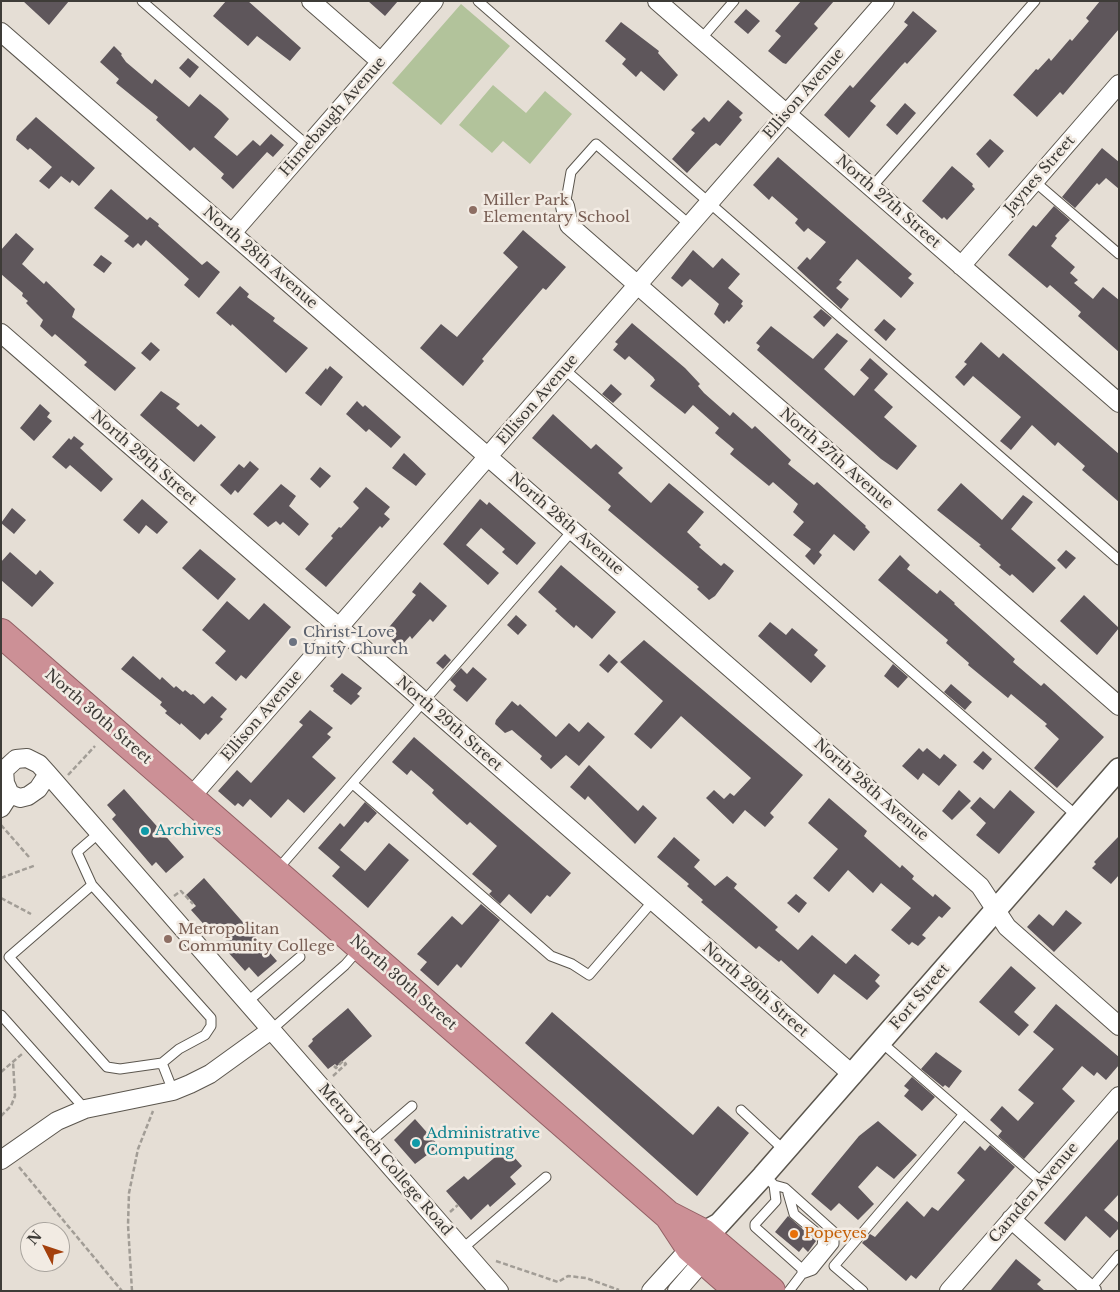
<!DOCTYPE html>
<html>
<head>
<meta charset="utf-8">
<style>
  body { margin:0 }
  #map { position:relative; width:1120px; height:1292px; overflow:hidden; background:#e5ded5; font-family:"Libre Baskerville",serif }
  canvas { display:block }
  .frame { position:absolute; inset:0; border:2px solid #3e3c38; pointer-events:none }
  .north { position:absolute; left:20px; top:1222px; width:50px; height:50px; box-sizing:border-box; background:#f2ebe3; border:1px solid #aaa59f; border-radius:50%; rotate:311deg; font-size:14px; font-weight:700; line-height:20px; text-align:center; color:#3e3c38 }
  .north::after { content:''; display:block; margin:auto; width:18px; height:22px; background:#a4400c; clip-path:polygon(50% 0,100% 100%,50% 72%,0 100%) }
</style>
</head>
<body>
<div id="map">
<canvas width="1120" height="1292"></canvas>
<div class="frame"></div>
<div class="north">N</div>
</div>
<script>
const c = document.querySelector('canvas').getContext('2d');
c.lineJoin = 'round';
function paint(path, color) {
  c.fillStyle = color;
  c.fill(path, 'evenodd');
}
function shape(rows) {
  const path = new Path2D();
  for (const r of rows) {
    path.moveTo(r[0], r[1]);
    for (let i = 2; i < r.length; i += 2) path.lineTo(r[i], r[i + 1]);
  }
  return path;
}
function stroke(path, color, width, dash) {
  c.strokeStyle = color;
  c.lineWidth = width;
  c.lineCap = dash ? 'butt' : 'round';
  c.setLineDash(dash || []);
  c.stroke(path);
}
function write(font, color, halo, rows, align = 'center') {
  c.font = font + ' "Libre Baskerville",serif';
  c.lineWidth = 5;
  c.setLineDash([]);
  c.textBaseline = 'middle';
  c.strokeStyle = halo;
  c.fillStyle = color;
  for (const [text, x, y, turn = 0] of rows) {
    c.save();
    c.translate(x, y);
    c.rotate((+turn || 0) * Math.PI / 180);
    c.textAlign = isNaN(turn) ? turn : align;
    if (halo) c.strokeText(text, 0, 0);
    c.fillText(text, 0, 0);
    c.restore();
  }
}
paint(shape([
  [461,4,510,46,441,125,392,83],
  [493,85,526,113,545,91,572,114,530,164,503,141,492,153,459,125]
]), '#b2c39b');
paint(shape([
  [23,1,69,1,49,25],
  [226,1,248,1,301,48,290,61,257,36,248,46,213,16],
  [368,1,398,1,385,16],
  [801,1,834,1,814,24,818,28,786,64,783,63,768,51,781,36,775,31],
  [1100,1,1119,1,1119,29,1063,95,1060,92,1037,117,1013,95,1036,69,1038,70,1049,58,1051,61,1070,39,1072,41,1089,21,1086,18],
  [746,9,760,21,748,34,734,22],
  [913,11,937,31,907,64,905,62,902,65,870,101,876,106,849,138,824,115,850,85,853,88,881,56,908,25,904,22],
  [621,22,659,51,658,53,678,75,664,91,641,71,636,77,622,64,626,59,605,41],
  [114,46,122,54,121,55,126,62,152,84,155,79,189,107,200,94,221,111,229,119,214,137,237,156,253,140,260,146,271,134,284,145,273,157,267,152,233,189,221,178,224,174,194,147,190,151,156,120,158,117,116,83,119,79,100,62],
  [188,58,199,67,190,78,179,68],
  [728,100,743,113,739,117,742,120,720,146,716,143,711,147,687,173,672,159,695,133,691,130,704,117,709,122],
  [905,103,916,113,897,135,886,125],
  [36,117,95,168,79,186,72,180,70,183,61,176,49,189,39,181,52,167,30,148,28,150,16,140,17,136],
  [990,139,1004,151,989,168,976,154],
  [1102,148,1119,162,1119,189,1106,178,1099,185,1097,183,1075,208,1062,197],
  [778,157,912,274,908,278,914,283,901,298,857,259,839,280,842,282,836,288,849,299,841,309,797,268,807,257,810,260,826,242,808,228,804,232,795,223,798,219,772,196,769,200,753,185],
  [952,166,973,184,972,186,975,189,947,220,944,217,942,219,922,201],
  [111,189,147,220,150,217,159,224,158,226,202,265,207,261,220,272,199,298,184,285,189,279,146,240,141,246,138,243,133,248,124,241,129,236,94,208],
  [1054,206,1070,220,1055,236,1057,238,1051,246,1075,267,1070,273,1078,280,1074,283,1093,299,1103,287,1119,300,1119,352,1078,316,1081,312,1050,285,1047,288,1008,255,1033,225,1036,227],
  [523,230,566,267,546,290,543,288,482,359,484,361,463,386,420,348,441,324,457,337,518,267,503,253],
  [16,233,34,249,22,264,44,284,46,281,75,309,72,317,136,368,115,391,84,365,87,362,55,334,52,337,40,326,43,320,26,303,28,301,22,296,23,293,1,274,1,250],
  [693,250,713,268,722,258,740,274,728,288,743,301,741,304,743,306,729,322,727,320,724,324,714,314,719,304,690,279,682,287,671,278],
  [101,255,112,263,104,273,93,265],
  [240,286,249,294,247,297,275,318,273,321,308,348,286,373,232,324,231,326,216,313],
  [821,309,832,318,824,327,813,317],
  [884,319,896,329,886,341,874,330],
  [632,323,685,368,700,384,698,386,704,393,730,416,733,412,752,429,755,426,791,460,788,464,814,485,817,482,866,526,865,527,870,532,854,551,834,534,819,552,822,555,814,565,805,556,811,549,793,535,804,522,793,512,798,504,773,482,769,486,730,454,734,449,715,433,719,428,693,405,685,414,650,386,655,380,653,377,629,356,625,360,613,350,618,344,615,342],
  [771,326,813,359,837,333,848,341,824,369,854,396,869,378,860,370,870,358,888,374,874,390,893,407,884,417,917,446,897,470,881,459,757,350,760,346,756,343],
  [151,342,160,350,150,361,141,353],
  [981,342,999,358,1003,353,1119,454,1119,502,1082,470,1085,466,1058,442,1055,446,1032,425,1011,450,1000,441,1021,417,973,376,964,386,955,377,967,364,964,362],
  [330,366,343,377,321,406,305,393,326,368,327,370],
  [611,384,622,394,613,403,602,394],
  [161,391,180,404,176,408,198,427,201,424,216,437,194,462,140,415],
  [357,401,363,407,365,405,401,437,391,448,369,429,366,432,346,414],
  [40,404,50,413,47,417,52,421,34,441,20,428],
  [553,414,591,449,596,444,623,468,618,473,651,503,669,483,704,512,687,532,701,545,699,547,721,566,724,563,734,571,715,596,709,600,697,589,699,587,608,510,611,506,532,438],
  [74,436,84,444,80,448,113,479,101,492,70,465,66,469,52,457,69,438,71,440],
  [404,453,426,474,416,486,392,468],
  [250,461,259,469,238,493,235,490,231,495,220,485,239,464,244,468],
  [320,467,331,476,320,488,310,479],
  [961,483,1002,520,1023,495,1033,502,1011,529,1056,568,1033,593,1012,574,1010,576,999,567,1001,565,979,546,981,545,937,510],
  [281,484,296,496,289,506,309,524,299,536,283,522,280,525,276,521,268,527,253,514],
  [366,487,390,507,384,514,390,519,382,528,380,526,326,587,305,569,333,538,331,536,339,527,341,528,359,508,353,502],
  [142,499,168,522,157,534,146,525,139,534,123,520],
  [480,499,487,505,489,502,536,543,517,565,502,552,505,549,481,528,466,545,499,573,488,585,443,544],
  [12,508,26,520,14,534,1,523],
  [200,549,236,579,218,600,182,568],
  [1066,550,1076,558,1066,569,1057,560],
  [10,552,36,575,40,570,54,583,32,607,1,580,1,562],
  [900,555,910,565,907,569,937,594,940,590,955,603,954,604,1015,659,1013,662,1041,686,1044,683,1104,737,1057,788,1034,768,1059,739,1045,726,1047,724,1011,694,1008,698,968,665,969,663,946,643,948,640,878,580],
  [561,565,616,612,592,639,576,625,574,628,555,611,557,609,538,592],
  [420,582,447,606,433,622,430,619,412,639,410,636,399,648,385,632,416,595,412,592],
  [1084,595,1119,628,1097,655,1060,621],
  [227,601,249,620,264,603,291,627,246,679,241,675,236,681,215,663,226,651,202,630],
  [516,615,527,625,518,635,507,625],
  [770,622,786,635,792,628,818,650,814,655,826,666,811,683,758,636],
  [644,640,803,775,770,813,774,817,765,827,745,810,733,824,706,798,714,790,724,799,730,793,734,796,751,778,681,716,651,749,634,734,663,701,620,662],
  [445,654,451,660,443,669,436,663],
  [609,654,618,662,608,673,599,665],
  [133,656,160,680,162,677,174,688,176,686,183,692,185,690,191,695,193,694,204,704,212,696,227,709,220,717,223,719,208,735,206,733,200,740,181,723,180,725,165,713,167,711,160,705,162,702,121,669],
  [893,664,908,677,898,688,884,676],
  [473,667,487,679,467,702,453,690,456,686,450,680,461,668,467,674],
  [342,673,362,688,357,694,360,696,351,705,333,691,334,689,330,686],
  [951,684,972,702,965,710,944,692],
  [512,701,518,706,520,704,556,737,569,723,579,732,588,722,605,737,579,766,566,755,551,769,540,759,542,756,512,730,505,733,495,724,496,720],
  [310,710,333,728,327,734,331,737,312,757,336,778,304,813,288,799,271,818,250,799,243,807,238,803,235,806,218,791,237,770,251,783,303,725,299,722],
  [414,737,571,873,550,897,547,895,531,914,509,894,500,904,489,894,492,891,472,874,497,846,470,822,467,825,439,800,432,793,434,790,411,770,407,775,392,762],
  [919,748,923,752,927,748,940,759,944,754,957,765,939,786,923,773,918,780,902,766],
  [983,751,992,759,983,770,973,762],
  [589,765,638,811,643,805,657,818,635,844,588,796,585,800,570,787],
  [124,789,184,857,166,873,156,862,152,866,112,819,116,815,107,805],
  [959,790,971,801,952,820,942,811],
  [1010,790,1035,812,999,854,976,835,986,823,970,808,980,797,994,809],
  [829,798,867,831,864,836,900,868,902,865,914,876,912,879,933,897,935,894,951,908,942,918,939,916,922,935,926,938,918,946,912,942,909,945,891,930,911,908,881,883,873,893,848,870,829,892,813,878,838,849,808,823],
  [365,802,377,813,368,823,365,821,340,850,365,871,389,843,409,860,368,908,332,876,340,867,318,848,340,823,344,827],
  [1119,836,1119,875,1111,884,1092,868,1096,864,1094,862],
  [674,837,700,860,694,867,715,886,727,876,737,884,734,888,778,927,775,930,798,950,812,935,846,964,855,954,880,975,875,981,880,986,867,1000,834,974,818,994,781,960,779,962,759,946,756,949,701,902,703,900,687,886,689,884,657,857],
  [204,878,277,961,258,977,249,967,245,971,227,951,232,947,213,925,208,929,191,910,196,906,186,895],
  [796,894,807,903,799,913,787,903],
  [481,904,500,920,461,968,457,964,438,986,420,970,427,962,417,954,452,916,462,925],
  [1066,910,1082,923,1054,952,1027,927,1039,914,1053,926],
  [1011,966,1036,988,1014,1012,1029,1025,1019,1036,979,1002],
  [1056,1004,1119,1057,1119,1065,1106,1080,1097,1072,1094,1076,1082,1066,1062,1089,1075,1101,1024,1159,998,1136,1002,1131,990,1120,1002,1106,1018,1121,1034,1103,1018,1090,1054,1049,1033,1032],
  [348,1008,372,1036,337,1066,335,1064,328,1069,308,1046,313,1041,312,1039],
  [552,1012,693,1135,718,1106,749,1133,697,1196,525,1043],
  [936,1052,962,1071,949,1088,945,1085,943,1087,921,1069],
  [912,1077,935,1097,922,1111,904,1096,909,1090,904,1086],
  [415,1119,439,1146,415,1164,394,1140],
  [878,1121,917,1155,894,1179,877,1166,858,1187,874,1204,858,1220,839,1203,831,1211,811,1194,859,1136],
  [1119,1138,1119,1194,1104,1210,1119,1223,1119,1228,1110,1238,1086,1216,1065,1241,1044,1223],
  [990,1145,1015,1167,916,1279,911,1275,906,1281,862,1243,870,1234,875,1237,907,1201,924,1217,932,1207,938,1211,965,1180,957,1173,980,1146,985,1151],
  [506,1148,522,1166,510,1177,516,1184,490,1207,488,1204,471,1220,446,1191,464,1176,468,1180],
  [788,1216,816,1241,808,1252,803,1247,799,1252,775,1232],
  [1016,1259,1041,1280,1037,1284,1045,1291,990,1291]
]), '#5e565b');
const service = shape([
  [142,1,308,146],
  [478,1,1119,560],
  [701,39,734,1],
  [1034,181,1119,254],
  [871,188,1035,1],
  [565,206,571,172,596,144,690,225],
  [564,369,1077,816],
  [353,784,551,956,572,964,589,975,653,901],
  [99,833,77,852,92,885,211,1018,211,1026,205,1035,179,1049,162,1063,173,1091],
  [277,870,573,530],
  [92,885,9,957,107,1067,120,1069,162,1063],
  [247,1002,300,957],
  [1,1015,85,1109],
  [271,1030,345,965,359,949],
  [881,1042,1043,1183],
  [741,1110,784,1150],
  [369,1143,412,1106],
  [771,1182,774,1185,776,1201,755,1224,755,1227,802,1269],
  [774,1185,785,1188,834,1232,834,1244,813,1270,802,1274],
  [788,1193,794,1214,823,1238,822,1246,802,1269,802,1274,789,1291],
  [462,1249,546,1177],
  [1090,1289,1119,1255],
  [863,1291,834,1266,964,1114]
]);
const minor = shape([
  [311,1,381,62],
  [657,1,1119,403],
  [1,32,980,886,1007,927,1119,1026],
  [565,206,569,225,1119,706],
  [232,233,434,1],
  [961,266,1119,84],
  [1,333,853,1075],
  [48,774,38,789,28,796,20,798,10,794,5,783,4,770,16,759,27,758,39,764,48,774,499,1291],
  [190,798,885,1],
  [1,808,10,794],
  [1,1160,57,1121,85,1109,173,1091,190,1084,210,1074,271,1030],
  [1011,1219,1092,1291],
  [651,1291,690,1248],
  [677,1291,703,1261],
  [949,1291,1119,1096]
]);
const tertiary = shape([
  [694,1242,703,1233,719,1224,763,1176,1119,769]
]);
const trunk = shape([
  [1,633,668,1215,703,1233,771,1291],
  [669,1216,690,1248,739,1291]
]);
stroke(service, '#5b564e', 11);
stroke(minor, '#5b564e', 20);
stroke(tertiary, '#5b564e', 24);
stroke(trunk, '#926064', 30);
stroke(shape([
  [68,775,95,746],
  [1,825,29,857],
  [1,878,36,865],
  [174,896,181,891,193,904],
  [1,898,31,914],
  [1,1072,22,1054],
  [333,1076,346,1064,343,1061,336,1068,334,1066],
  [1,1116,11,1106,15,1096,13,1061],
  [19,1167,122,1291],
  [450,1212,458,1205],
  [496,1261,558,1282,568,1276,586,1278,619,1290],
  [132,1291,128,1225,129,1193,138,1149,153,1111]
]), '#a29d96', 2.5, [5, 2.5]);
stroke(service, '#fff', 9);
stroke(minor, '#fff', 18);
stroke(tertiary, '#fff', 21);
stroke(trunk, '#cc9096', 28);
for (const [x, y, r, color] of [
  [473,210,5,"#8d6e63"],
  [293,642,5,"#6b7280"],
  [145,831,5,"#0f9aa8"],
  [168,939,5,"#8d6e63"],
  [416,1143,5,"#0f9aa8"],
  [794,1234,5,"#e8710a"]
]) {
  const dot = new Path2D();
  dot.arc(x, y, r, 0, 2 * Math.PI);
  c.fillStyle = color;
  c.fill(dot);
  stroke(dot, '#f2ebe3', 2);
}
write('15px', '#3e3c38', '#f2ebe3', [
  ["Ellison Avenue",804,94,-49],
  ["Himebaugh Avenue",333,117,-49],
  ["Jaynes Street",1040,175,-49],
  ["North 27th Street",888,202,41],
  ["North 28th Avenue",260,258,41],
  ["Ellison Avenue",538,400,-49],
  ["North 29th Street",144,458,41],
  ["North 27th Avenue",836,459,41],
  ["North 28th Avenue",566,524,41],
  ["Ellison Avenue",262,716,-49],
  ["North 30th Street",98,717,41],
  ["North 29th Street",449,724,41],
  ["North 28th Avenue",871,790,41],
  ["North 30th Street",403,983,41],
  ["North 29th Street",755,990,41],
  ["Fort Street",920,997,-49],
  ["Metro Tech College Road",385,1160,49],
  ["Camden Avenue",1034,1193,-49]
]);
write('15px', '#785e54', '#f2ebe3', [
  ["Miller Park",483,201],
  ["Elementary School",483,218],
  ["Metropolitan",178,930],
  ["Community College",178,947]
], 'left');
write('15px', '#5b616d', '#f2ebe3', [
  ["Christ-Love",303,633],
  ["Unity Church",303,650]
], 'left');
write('15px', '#0d838f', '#f2ebe3', [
  ["Archives",155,831],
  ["Administrative",426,1134],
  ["Computing",426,1151]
], 'left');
write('15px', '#c56008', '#f2ebe3', [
  ["Popeyes",804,1234]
], 'left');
</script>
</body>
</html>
